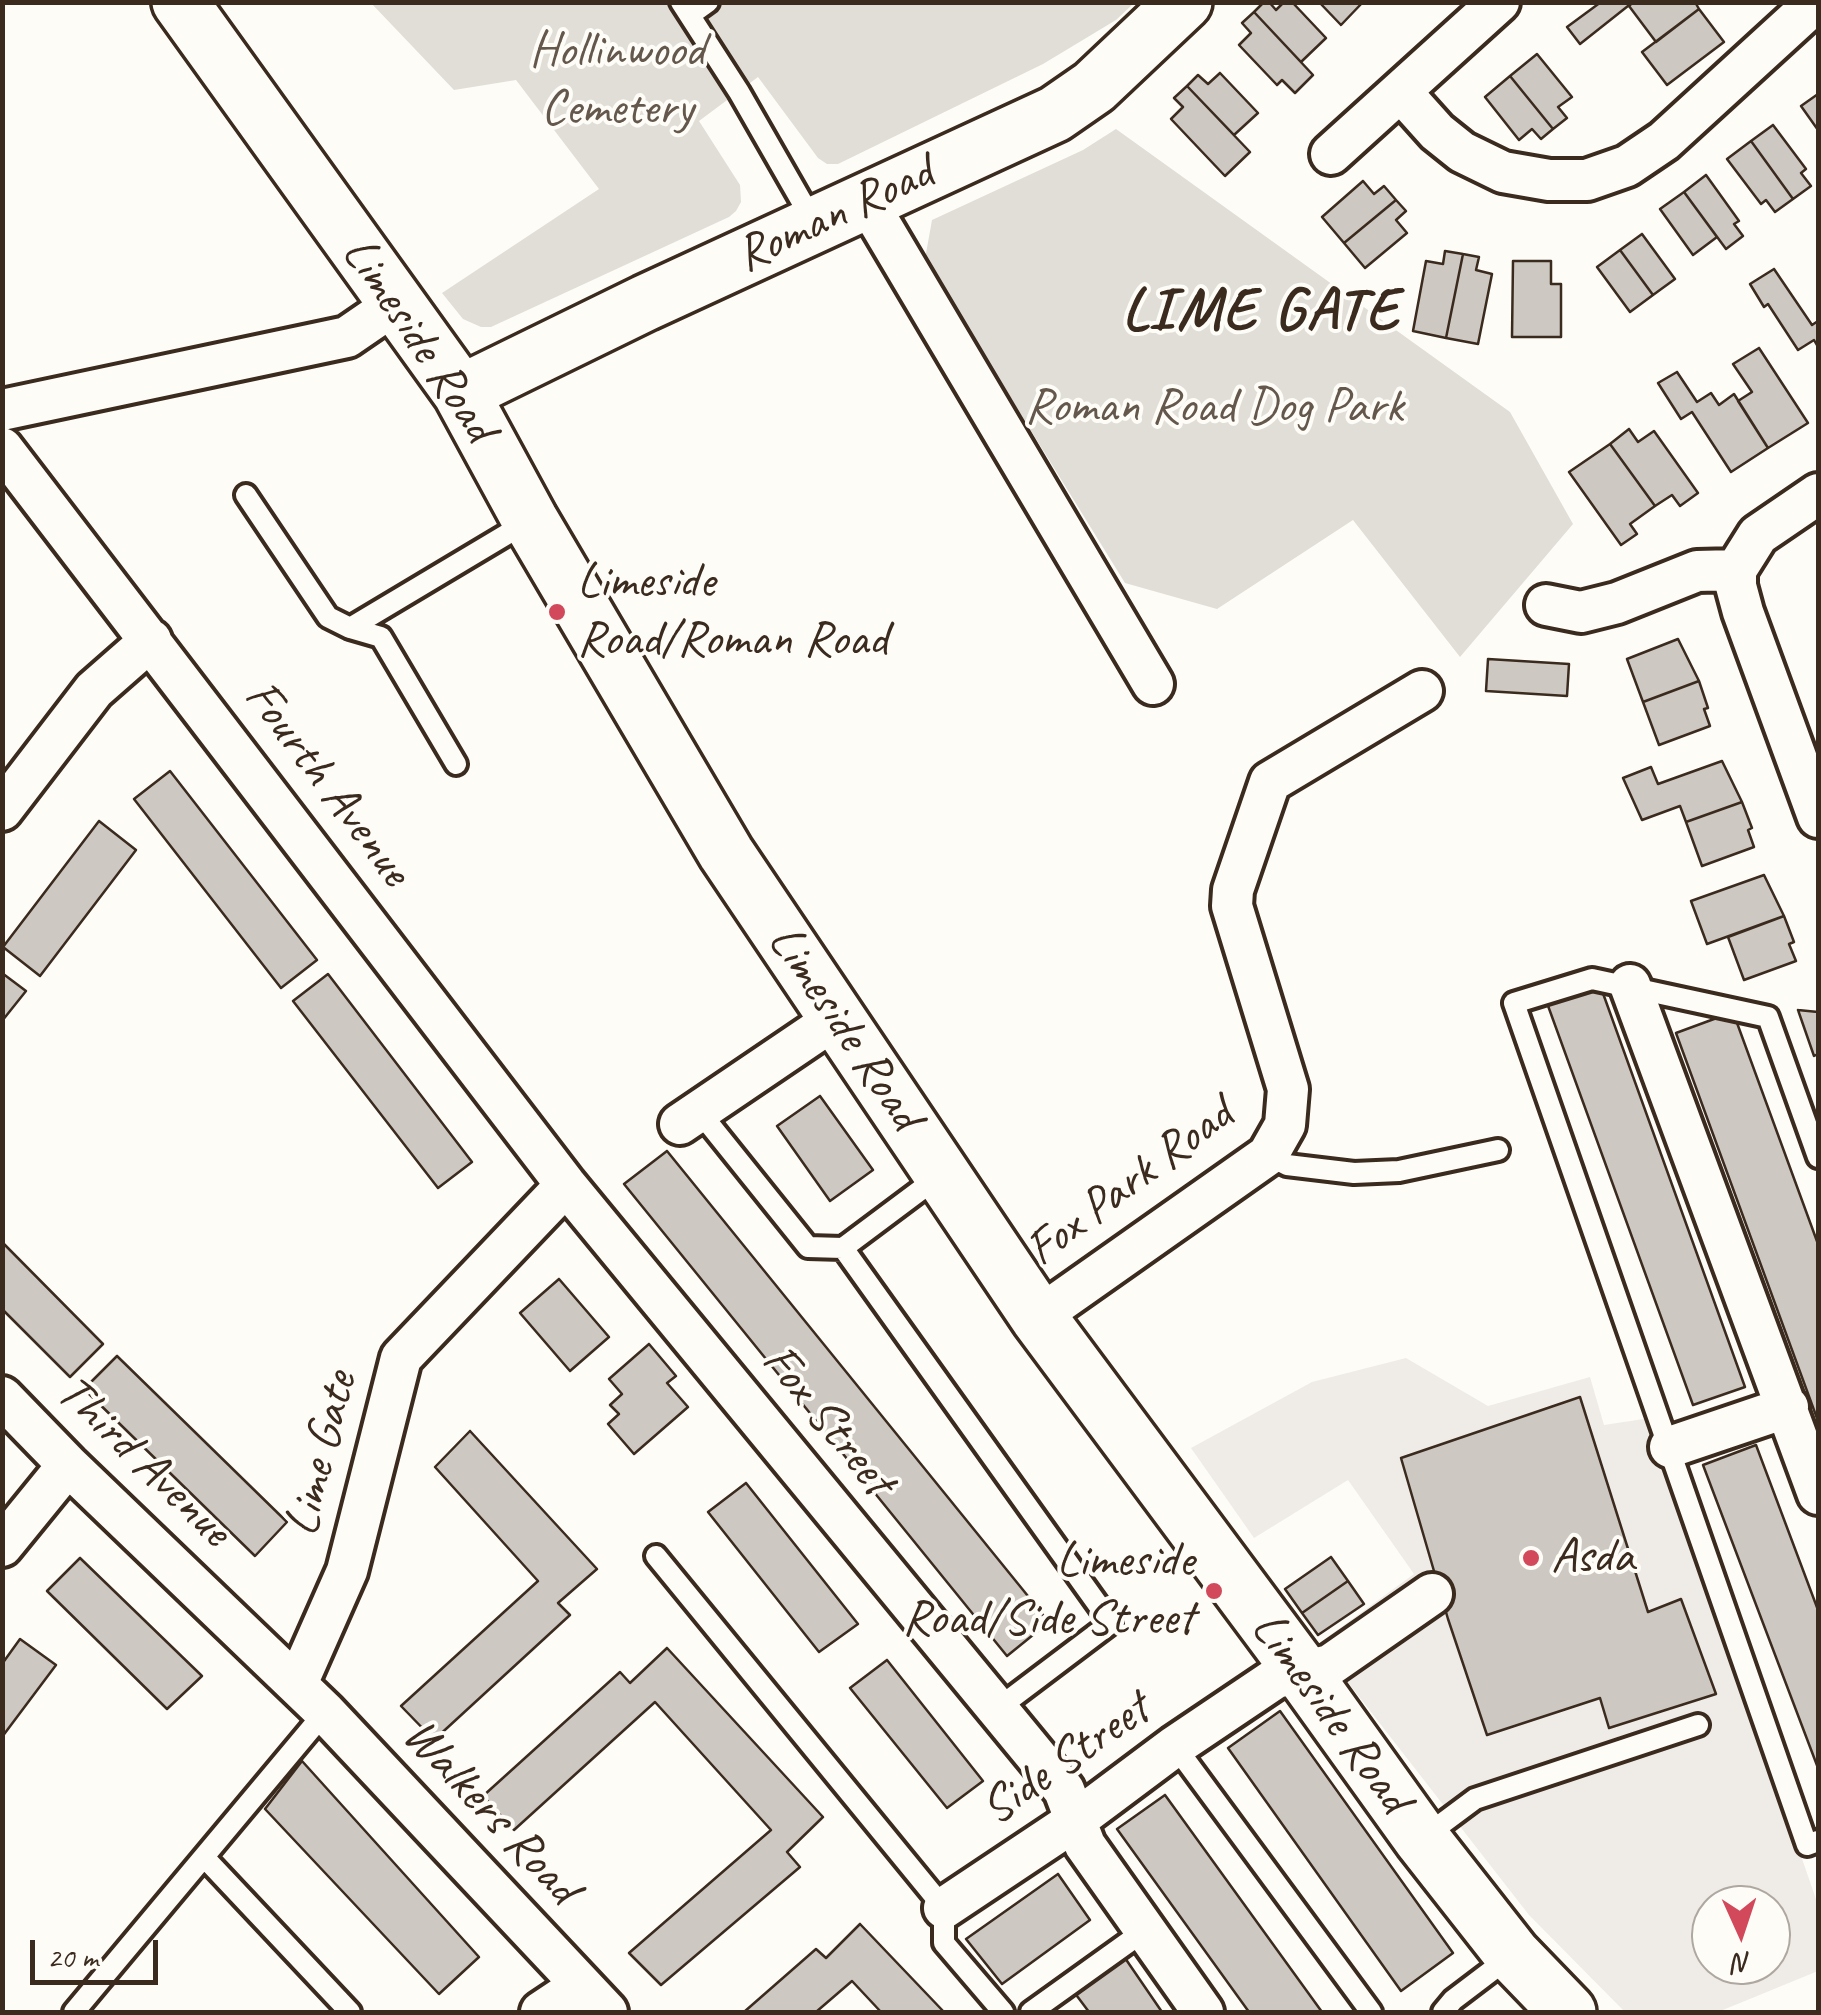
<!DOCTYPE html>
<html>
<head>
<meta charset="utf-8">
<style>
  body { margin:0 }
  #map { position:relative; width:1821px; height:2015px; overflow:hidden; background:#fdfcf7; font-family:Caveat,sans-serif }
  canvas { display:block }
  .frame { position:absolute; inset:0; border:5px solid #3b2a1e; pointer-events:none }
  .north { position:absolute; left:1691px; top:1885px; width:100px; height:100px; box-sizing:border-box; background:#fdfcf7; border:2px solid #afa8a0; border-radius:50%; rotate:177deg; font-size:28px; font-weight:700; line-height:40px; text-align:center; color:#3b2a1e }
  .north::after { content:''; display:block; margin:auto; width:35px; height:45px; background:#d1495b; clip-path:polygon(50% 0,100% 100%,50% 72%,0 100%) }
  .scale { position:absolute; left:30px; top:1940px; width:128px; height:45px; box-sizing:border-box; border:5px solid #3b2a1e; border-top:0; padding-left:12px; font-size:30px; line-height:35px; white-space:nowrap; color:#3b2a1e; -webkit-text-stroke:8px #fdfcf7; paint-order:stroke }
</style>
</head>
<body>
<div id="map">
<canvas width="1821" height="2015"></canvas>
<div class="frame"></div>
<div class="north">N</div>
<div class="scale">20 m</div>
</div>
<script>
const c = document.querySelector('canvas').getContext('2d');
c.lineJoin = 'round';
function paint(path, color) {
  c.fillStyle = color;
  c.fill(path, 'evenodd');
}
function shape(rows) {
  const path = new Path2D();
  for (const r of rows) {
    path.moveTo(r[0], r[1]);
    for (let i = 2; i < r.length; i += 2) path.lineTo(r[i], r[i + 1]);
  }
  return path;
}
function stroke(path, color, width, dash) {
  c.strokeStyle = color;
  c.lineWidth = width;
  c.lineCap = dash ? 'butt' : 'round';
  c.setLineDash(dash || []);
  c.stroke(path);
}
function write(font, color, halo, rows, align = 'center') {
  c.font = font + ' Caveat,sans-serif';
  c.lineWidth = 8;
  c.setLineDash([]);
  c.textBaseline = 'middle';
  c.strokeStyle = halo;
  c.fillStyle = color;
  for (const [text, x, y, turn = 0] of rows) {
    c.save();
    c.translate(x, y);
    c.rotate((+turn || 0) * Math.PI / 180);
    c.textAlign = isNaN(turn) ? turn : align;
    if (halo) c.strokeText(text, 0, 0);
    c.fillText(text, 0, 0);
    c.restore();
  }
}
paint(shape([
  [1406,1358,1488,1406,1590,1377,1604,1425,1650,1418,1818,1905,1818,1971,1718,2012,1624,2011,1529,1915,1318,1644,1414,1574,1348,1480,1254,1538,1191,1448,1312,1382],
  [1711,1905,1771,1905,1771,1965,1711,1965]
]), '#efece7');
paint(shape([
  [371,3,1134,3,1116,20,1043,64,838,164,827,164,818,158,758,77,699,121,740,185,741,202,736,211,729,217,491,327,481,327,463,319,442,293,599,189,516,80,454,90],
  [1116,129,1510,412,1573,524,1460,657,1353,520,1217,609,1125,583,925,259,932,220,1083,150]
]), '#e1ded7');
const building = shape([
  [1264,2,1269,2,1276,10,1284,2,1292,2,1326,38,1301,62,1254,12,1264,2],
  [1319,2,1363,2,1341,25,1319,2],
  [1601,2,1633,2,1580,44,1567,27,1601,2],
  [1633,2,1695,2,1699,9,1656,42,1629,6,1633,2],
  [1699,9,1724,42,1667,85,1642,52,1699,9],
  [1254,12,1313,75,1295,93,1282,80,1277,85,1239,45,1251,33,1242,23,1254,12],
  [1537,54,1572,97,1558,107,1567,118,1553,129,1510,76,1537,54],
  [1220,73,1258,113,1234,135,1187,86,1198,75,1208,84,1220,73],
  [1510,76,1553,129,1541,139,1532,129,1519,140,1485,97,1510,76],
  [1187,86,1250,152,1225,176,1171,119,1183,107,1174,98,1187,86],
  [1818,94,1818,130,1801,106,1818,94],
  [1773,125,1806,169,1801,173,1811,186,1793,199,1751,141,1773,125],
  [1751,141,1793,199,1775,212,1766,200,1761,204,1727,159,1751,141],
  [1706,175,1739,221,1734,224,1743,236,1726,249,1684,192,1706,175],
  [1363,181,1374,194,1384,186,1396,200,1344,243,1322,217,1363,181],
  [1684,192,1717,237,1693,255,1660,209,1684,192],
  [1396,200,1406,211,1396,220,1407,233,1365,268,1344,243,1396,200],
  [1642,234,1675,279,1653,295,1620,250,1642,234],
  [1620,250,1653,295,1630,312,1597,267,1620,250],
  [1445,251,1463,254,1446,338,1413,331,1426,261,1443,264,1445,251],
  [1463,254,1479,257,1476,270,1492,274,1478,344,1446,338,1463,254],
  [1513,261,1551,261,1551,284,1561,284,1561,337,1512,337,1513,261],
  [1774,269,1812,325,1818,321,1818,347,1814,340,1798,350,1768,304,1764,307,1750,284,1774,269],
  [1759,348,1808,423,1768,448,1738,401,1752,392,1733,364,1759,348],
  [1677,372,1697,402,1711,393,1719,405,1734,394,1768,448,1731,472,1692,412,1681,419,1658,383,1677,372],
  [1629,429,1638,442,1654,431,1698,493,1680,506,1672,495,1655,506,1610,444,1629,429],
  [1610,444,1655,506,1630,524,1637,534,1621,545,1569,472,1610,444],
  [1678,639,1699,681,1643,702,1627,659,1678,639],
  [1488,659,1569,664,1567,696,1486,691,1488,659],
  [1699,681,1708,708,1704,709,1710,726,1659,745,1643,702,1699,681],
  [1722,761,1742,802,1686,822,1680,806,1642,820,1623,778,1651,767,1658,784,1722,761],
  [170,771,317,960,281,988,134,799,170,771],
  [1742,802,1752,828,1748,830,1754,847,1702,866,1686,822,1742,802],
  [99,821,136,850,40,976,3,947,99,821],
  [1764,875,1784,916,1707,944,1691,901,1764,875],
  [1784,916,1794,942,1789,944,1796,961,1744,980,1728,937,1784,916],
  [2,973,26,991,2,1021,2,973],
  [328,974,472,1162,438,1188,293,1001,328,974],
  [1600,985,1745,1387,1693,1405,1547,1003,1600,985],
  [1798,1010,1818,1012,1818,1054,1814,1056,1798,1010],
  [1733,1012,1818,1244,1818,1421,1676,1033,1733,1012],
  [820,1096,873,1170,830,1201,777,1126,820,1096],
  [667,1151,1049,1622,1007,1656,624,1184,667,1151],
  [2,1242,103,1344,70,1377,2,1309,2,1242],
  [559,1279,609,1337,570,1371,520,1313,559,1279],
  [649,1344,676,1376,667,1383,688,1407,634,1454,608,1424,619,1414,610,1405,622,1394,609,1379,649,1344],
  [117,1356,287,1522,255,1556,84,1389,117,1356],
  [1580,1397,1648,1612,1681,1599,1716,1694,1609,1728,1600,1698,1487,1735,1448,1619,1401,1458,1580,1397],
  [470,1431,597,1569,558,1603,570,1615,434,1740,401,1706,538,1581,435,1467,470,1431],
  [1756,1445,1818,1610,1818,1768,1703,1465,1756,1445],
  [746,1483,858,1624,819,1652,708,1512,746,1483],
  [1331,1557,1348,1581,1302,1613,1285,1589,1331,1557],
  [80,1558,202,1676,167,1709,47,1591,80,1558],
  [1348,1581,1364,1604,1318,1635,1302,1613,1348,1581],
  [20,1639,56,1665,2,1737,2,1664,20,1639],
  [667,1648,823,1817,787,1852,800,1867,661,1985,629,1953,771,1830,655,1702,514,1830,483,1796,620,1672,630,1683,667,1648],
  [887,1660,983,1781,947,1808,850,1688,887,1660],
  [1280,1711,1453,1953,1401,1991,1228,1748,1280,1711],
  [302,1761,479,1957,439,1994,265,1809,302,1761],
  [1165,1795,1322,2012,1249,2012,1117,1829,1165,1795],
  [1058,1874,1090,1920,1002,1984,966,1939,1058,1874],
  [860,1924,944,2012,881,2012,852,1981,816,2012,744,2012,816,1949,826,1958,860,1924],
  [1125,1958,1162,2012,1089,2012,1074,1992,1125,1958]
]);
paint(building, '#cdc8c2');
stroke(building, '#3b2a1e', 2.5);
const lane = shape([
  [681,2,739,92,814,223],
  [690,15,708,2],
  [246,495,328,617,350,628,381,637,456,764],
  [350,628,529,521],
  [698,1110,808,1247,843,1248,942,1174],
  [1268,1155,1287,1165,1354,1173,1399,1171,1498,1150],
  [1818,1157,1768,1017,1592,979,1514,1003,1807,1845,1818,1841],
  [843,1248,1111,1623,997,1709],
  [656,1556,944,1908,944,1943,1003,2012],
  [1175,1746,1371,2012],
  [1424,1837,1475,1799,1698,1725],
  [204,1857,350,2012],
  [74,2012,325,1712],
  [1031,2012,1144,1931],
  [1443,2012,1453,2000,1511,1956]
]);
const street = shape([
  [1402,93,1437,132,1462,152,1503,172,1549,180,1587,180,1627,166,1664,141,1816,2],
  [1331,154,1499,2],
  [866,200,1153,684],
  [2,410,347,337,398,302],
  [2,448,566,1185,1064,1790,1085,1845,1203,2012],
  [1736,570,1736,586,1743,612,1818,817],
  [1736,570,1758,535,1818,494],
  [1546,605,1581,612,1617,603,1697,571,1736,570],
  [2,810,94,690,151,640],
  [1630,985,1818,1494],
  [680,1124,835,1019],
  [1038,1317,1268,1155,1285,1125,1288,1089,1232,906,1233,890,1270,782,1422,691],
  [2,1397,68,1465,325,1712,607,2012],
  [1670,1447,1788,1407],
  [2,1546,68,1465],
  [297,1684,347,1571,401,1358,566,1185],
  [944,1908,1076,1820,1175,1746,1276,1678,1330,1665,1432,1594],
  [541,2012,568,1994,578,1982]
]);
const secondary = shape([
  [180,2,461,393,530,520,726,853,1038,1317,1302,1672,1421,1838,1512,1954,1568,2012],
  [461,393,645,303,1055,114,1094,87,1184,2]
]);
stroke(lane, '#3b2a1e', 28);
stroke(street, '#3b2a1e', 48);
stroke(secondary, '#3b2a1e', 62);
stroke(lane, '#fdfcf7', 20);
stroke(street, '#fdfcf7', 40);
stroke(secondary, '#fdfcf7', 55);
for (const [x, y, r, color] of [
  [557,612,10,"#d1495b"],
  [1531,1558,10,"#d1495b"],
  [1214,1591,10,"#d1495b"]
]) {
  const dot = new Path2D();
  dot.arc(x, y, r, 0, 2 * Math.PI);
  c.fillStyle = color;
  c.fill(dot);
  stroke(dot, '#fdfcf7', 4);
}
write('50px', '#64574c', '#fdfcf7', [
  ["Hollinwood",617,52],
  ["Cemetery",617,110],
  ["Roman Road Dog Park",1214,408]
]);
write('50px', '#3b2a1e', '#fdfcf7', [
  ["Roman Road",835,215,-25],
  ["Limeside Road",418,340,56],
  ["Fourth Avenue",327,784,53],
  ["Limeside Road",844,1028,56],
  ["Fox Park Road",1130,1183,-37],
  ["Fox Street",827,1421,51],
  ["Lime Gate",322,1454,-76],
  ["Third Avenue",143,1462,44],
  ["Limeside Road",1330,1713,54],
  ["Side Street",1066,1760,-35],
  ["Walkers Road",490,1812,47]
]);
write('50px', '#3b2a1e', '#fdfcf7', [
  ["Limeside",577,583],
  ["Road/Roman Road",577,641],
  ["Asda",1551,1558],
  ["Limeside",1194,1562,"right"],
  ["Road/Side Street",1194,1620,"right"]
], 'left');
c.letterSpacing = '2.5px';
write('bold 60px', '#3b2a1e', '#fdfcf7', [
  ["LIME GATE",1261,312]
]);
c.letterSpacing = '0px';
</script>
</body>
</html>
